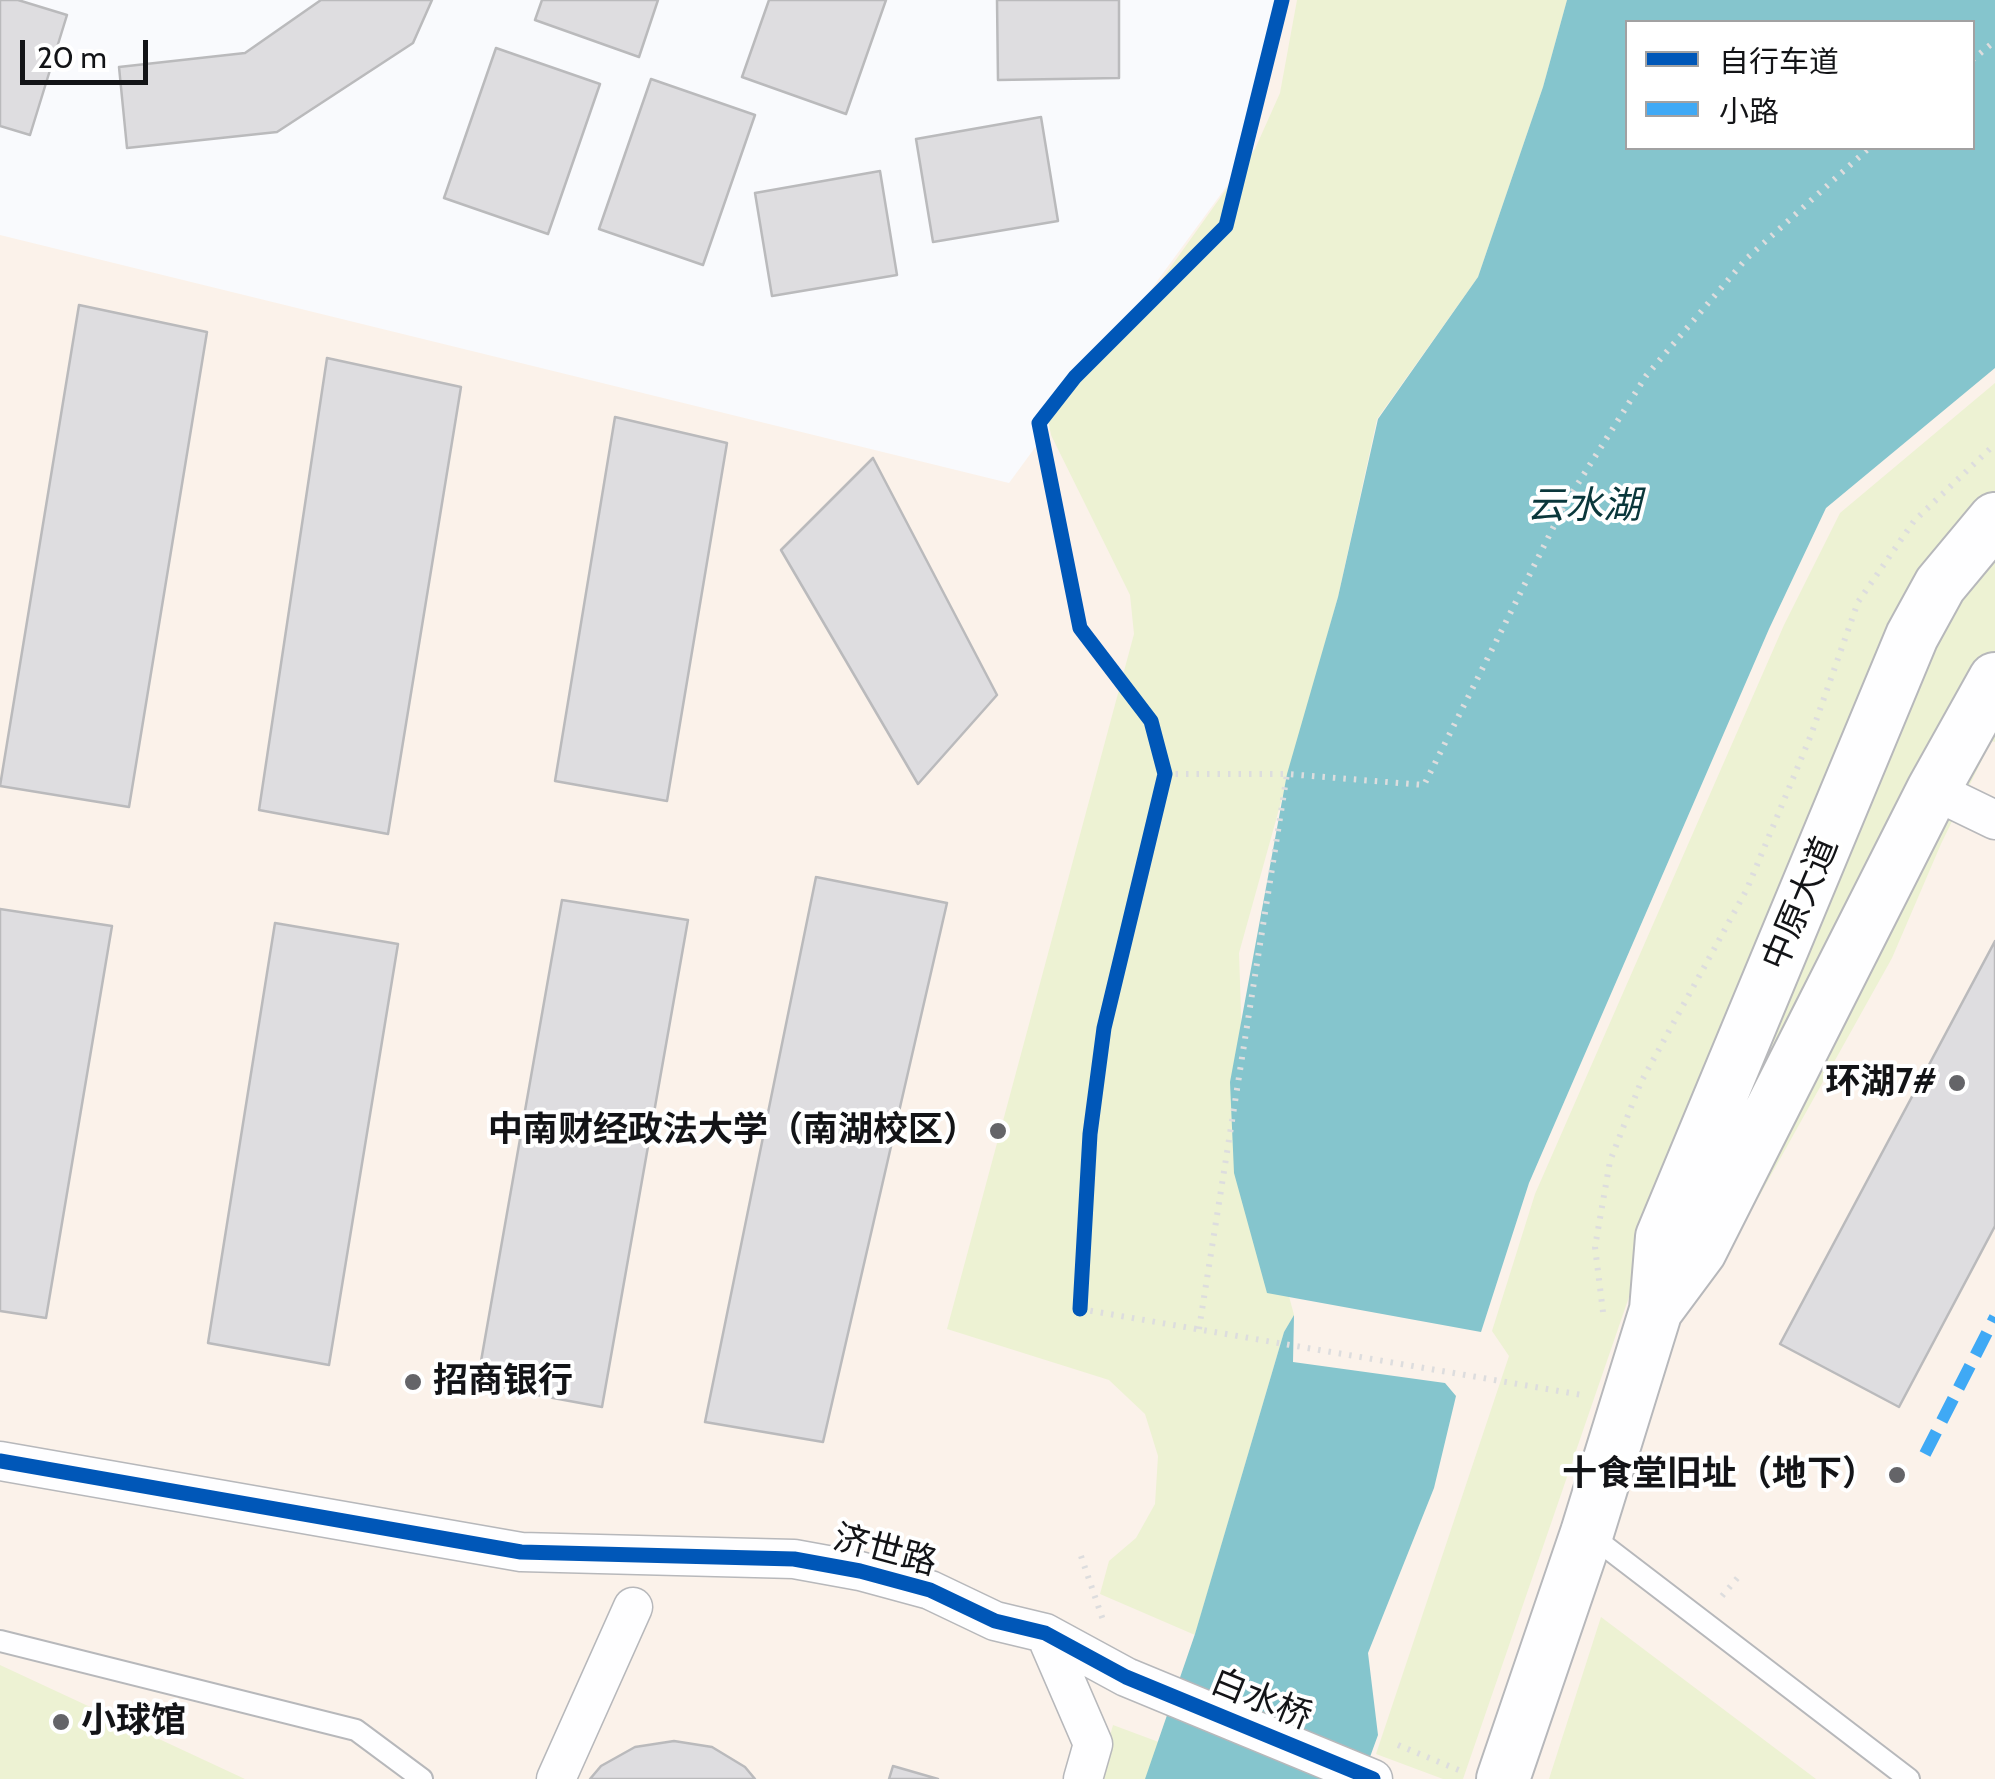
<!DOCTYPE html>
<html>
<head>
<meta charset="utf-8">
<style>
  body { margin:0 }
  #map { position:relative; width:1995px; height:1779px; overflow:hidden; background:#f9fafd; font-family:Cabin,"Noto Sans SC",sans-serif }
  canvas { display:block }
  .legend { position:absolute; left:1625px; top:20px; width:350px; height:130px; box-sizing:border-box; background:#fff; border:2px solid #a1a1a2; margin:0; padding:12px 18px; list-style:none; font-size:30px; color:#131417 }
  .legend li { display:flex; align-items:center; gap:20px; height:50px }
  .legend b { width:50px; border:2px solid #a1a1a2 }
  .scale { position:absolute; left:20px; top:40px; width:128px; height:45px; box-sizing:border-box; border:5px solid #131417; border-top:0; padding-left:12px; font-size:30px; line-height:35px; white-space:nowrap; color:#131417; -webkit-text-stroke:8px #fff; paint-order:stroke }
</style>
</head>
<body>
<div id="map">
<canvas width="1995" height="1779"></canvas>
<ul class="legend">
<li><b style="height:12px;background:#0057b8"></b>自行车道</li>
<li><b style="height:12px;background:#3fa9f5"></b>小路</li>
</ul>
<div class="scale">20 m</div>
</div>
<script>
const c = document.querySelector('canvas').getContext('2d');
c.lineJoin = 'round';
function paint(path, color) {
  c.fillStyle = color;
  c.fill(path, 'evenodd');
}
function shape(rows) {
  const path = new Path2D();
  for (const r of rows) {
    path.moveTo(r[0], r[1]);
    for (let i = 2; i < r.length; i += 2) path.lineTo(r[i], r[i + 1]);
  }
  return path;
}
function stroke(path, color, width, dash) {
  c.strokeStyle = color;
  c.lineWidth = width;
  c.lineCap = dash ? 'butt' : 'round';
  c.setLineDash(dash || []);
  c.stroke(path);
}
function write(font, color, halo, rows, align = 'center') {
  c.font = font + ' Cabin,"Noto Sans SC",sans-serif';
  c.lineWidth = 8;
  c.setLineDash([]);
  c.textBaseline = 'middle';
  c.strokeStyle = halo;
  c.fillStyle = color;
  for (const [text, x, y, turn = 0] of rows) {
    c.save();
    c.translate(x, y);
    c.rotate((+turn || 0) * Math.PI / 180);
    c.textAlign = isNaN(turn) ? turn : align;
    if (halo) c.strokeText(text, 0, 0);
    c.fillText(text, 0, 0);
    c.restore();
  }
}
paint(shape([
  [1280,0,1995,0,1995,1779,0,1779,0,235,1009,483,1254,149],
  [1628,22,1972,22,1972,148,1628,148]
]), '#fbf2ea');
paint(shape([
  [1297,0,1567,0,1543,87,1478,277,1377,419,1338,597,1239,953,1245,1131,1294,1315,1284,1332,1195,1635,1100,1594,1109,1561,1136,1538,1155,1504,1158,1456,1145,1414,1109,1380,947,1329,1134,634,1130,595,1051,435,1046,410,1120,338,1255,149,1280,93],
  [1995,383,1995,501,1640,1265,1463,1779,1443,1779,1376,1754,1509,1356,1492,1331,1535,1194,1784,625,1840,513],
  [1995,546,1995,742,1991,741,1941,844,1892,958,1732,1245,1693,1184,1889,717],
  [1601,1617,1816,1779,1549,1779],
  [0,1665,245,1779,0,1779],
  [1113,1725,1258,1779,1098,1779]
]), '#edf2d3');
paint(shape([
  [1567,0,1995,0,1995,368,1826,508,1769,629,1529,1183,1481,1332,1267,1293,1234,1173,1230,1082,1287,774,1338,597,1378,419,1478,277,1543,87],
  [1972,22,1972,148,1628,148,1628,22],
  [1294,1315,1293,1362,1445,1383,1456,1396,1434,1488,1368,1653,1378,1735,1362,1779,1145,1779,1195,1634,1284,1332]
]), '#85c5cd');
const building = shape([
  [0,0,18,0,67,15,30,135,0,126,0,0],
  [321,0,432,0,413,43,277,132,127,148,119,67,245,53,321,0],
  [542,0,658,0,639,57,535,20,542,0],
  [769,0,886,0,846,114,742,77,769,0],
  [997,0,1119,0,1119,78,998,80,997,0],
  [496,48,600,84,548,234,444,198,496,48],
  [651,79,755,115,703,265,599,229,651,79],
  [1041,117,1058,221,933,242,916,139,1041,117],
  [880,171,897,275,772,296,755,193,880,171],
  [79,305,207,332,129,807,0,786,79,305],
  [327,358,461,387,388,834,259,810,327,358],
  [615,417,727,443,667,801,555,781,615,417],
  [873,458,997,695,918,784,781,550,873,458],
  [816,877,947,903,823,1442,705,1422,816,877],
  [562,900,688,920,602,1407,477,1384,562,900],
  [0,909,112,926,46,1318,0,1311,0,909],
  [275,923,398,944,329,1365,208,1343,275,923],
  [1995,941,1995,1226,1899,1407,1780,1344,1995,941],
  [674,1741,712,1747,745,1767,755,1779,590,1779,601,1766,635,1747,674,1741],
  [893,1766,938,1779,889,1779,893,1766]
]);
paint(building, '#dedde0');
stroke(building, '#bababc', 2.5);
const lane = shape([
  [1589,1534,1909,1779],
  [0,1641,356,1730,422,1779]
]);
const street = shape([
  [1933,790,1995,820],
  [0,1461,521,1552,794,1559,860,1571,930,1590,995,1621,1045,1633,1126,1677,1373,1779],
  [1045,1633,1093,1744,1083,1779],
  [556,1779,633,1607]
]);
const secondary = shape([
  [1657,1309,1700,1251,1933,790,1995,679],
  [1503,1779,1587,1533,1656,1310,1662,1237,1912,636,1940,585,1995,519]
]);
stroke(lane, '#b7b8bb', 24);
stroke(street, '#b7b8bb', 41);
stroke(secondary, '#b7b8bb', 56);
stroke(shape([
  [1972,60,1995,41],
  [1165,774,1287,774,1424,785,1565,504,1646,376,1746,259,1869,148],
  [1080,1309,1582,1395],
  [1603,1312,1595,1247,1610,1161,1641,1082,1747,889,1811,735,1858,602,1914,521,1995,444],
  [1199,1329,1287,774],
  [1081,1556,1103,1620],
  [1722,1596,1740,1575],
  [1398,1745,1461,1771]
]), '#ddddde', 6, [2.5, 8]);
stroke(lane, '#fefeff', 20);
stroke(street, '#fefeff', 38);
stroke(secondary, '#fefeff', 52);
stroke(shape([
  [1925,1454,1995,1317]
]), '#3fa9f5', 12, [25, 12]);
stroke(shape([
  [1080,1309,1090,1134,1104,1028,1165,774,1151,721,1080,628,1039,423,1075,377,1226,226,1282,0],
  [0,1461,521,1552,794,1559,860,1571,930,1590,995,1621,1045,1633,1126,1677,1373,1779]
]), '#0057b8', 15);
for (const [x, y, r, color] of [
  [1957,1083,10,"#646468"],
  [998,1131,10,"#646468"],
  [413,1382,10,"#646468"],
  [1897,1475,10,"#646468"],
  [61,1722,10,"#646468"]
]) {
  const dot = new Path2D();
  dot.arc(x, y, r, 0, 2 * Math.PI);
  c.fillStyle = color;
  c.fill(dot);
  stroke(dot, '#fff', 4);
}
write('35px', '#131417', '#fff', [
  ["中原大道",1801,904,-67],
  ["济世路",885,1551,15],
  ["白水桥",1261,1700,22]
]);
write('bold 35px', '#131417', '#fff', [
  ["环湖7#",1937,1083],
  ["中南财经政法大学（南湖校区）",978,1131],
  ["招商银行",433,1382,"left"],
  ["十食堂旧址（地下）",1877,1475],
  ["小球馆",81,1722,"left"]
], 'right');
write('italic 38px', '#0a373b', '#fff', [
  ["云水湖",1584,507]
]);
</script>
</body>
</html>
